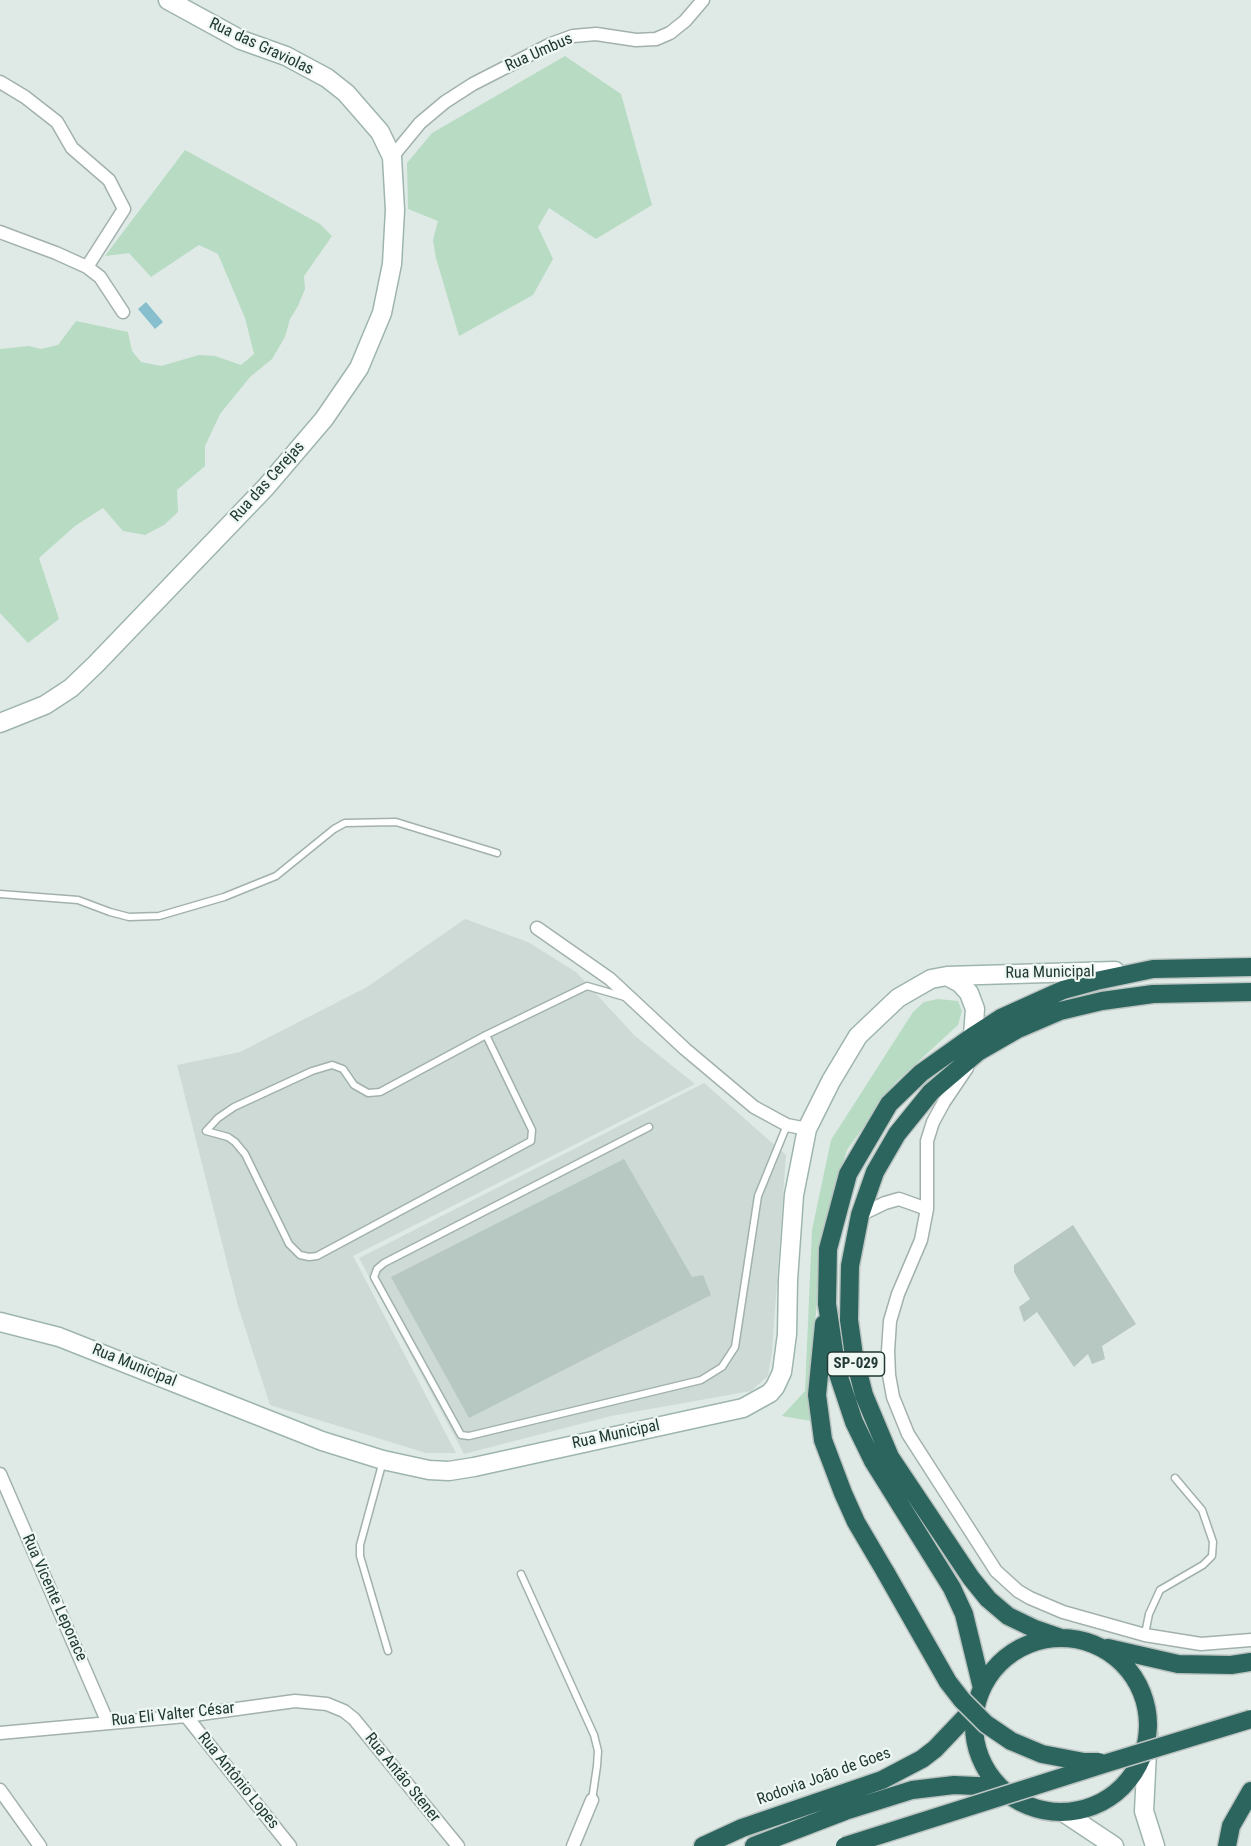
<!DOCTYPE html>
<html>
<head>
<meta charset="utf-8">
<style>
  body { margin:0 }
  canvas { display:block; background:#dfeae6 }
</style>
</head>
<body>
<canvas width="1251" height="1846"></canvas>
<script>
const c = document.querySelector('canvas').getContext('2d');
c.lineJoin = 'round';
function paint(path, color) {
  c.fillStyle = color;
  c.fill(path, 'evenodd');
}
function shape(rows) {
  const path = new Path2D();
  for (const r of rows) {
    if (r.length === 3) {
      path.moveTo(r[0] + r[2], r[1]);
      path.arc(r[0], r[1], r[2], 0, 2 * Math.PI);
      continue;
    }
    path.moveTo(r[0], r[1]);
    for (let i = 2; i < r.length; i += 2) path.lineTo(r[i], r[i + 1]);
  }
  return path;
}
function stroke(path, color, width, dash) {
  c.strokeStyle = color;
  c.lineWidth = width;
  c.lineCap = dash ? 'butt' : 'round';
  c.setLineDash(dash || []);
  c.stroke(path);
}
function write(font, color, halo, rows, align = 'center') {
  c.font = font + ' "Roboto Condensed",sans-serif';
  c.lineWidth = 4.5;
  c.setLineDash([]);
  c.textBaseline = 'middle';
  c.strokeStyle = halo;
  c.fillStyle = color;
  for (const [text, x, y, turn = 0] of rows) {
    c.save();
    c.translate(x, y);
    c.rotate((+turn || 0) * Math.PI / 180);
    c.textAlign = isNaN(turn) ? turn : align;
    if (halo) c.strokeText(text, 0, 0);
    c.fillText(text, 0, 0);
    c.restore();
  }
}
paint(shape([
  [465,919,528,942,576,972,635,1036,695,1084,353,1256,456,1453,426,1453,270,1405,238,1306,177,1065,240,1052,367,987],
  [704,1083,786,1155,772,1352,768,1376,751,1391,611,1416,464,1454,359,1258]
]), '#cddad5');
paint(shape([
  [565,56,621,94,652,205,596,239,549,208,538,227,553,259,533,295,459,336,436,258,433,240,438,221,408,209,407,163,432,133],
  [185,150,320,224,332,236,304,276,305,289,298,306,290,319,285,337,272,359,250,377,220,414,205,446,205,466,177,490,178,512,164,525,145,535,123,531,103,508,75,526,39,558,59,619,28,643,0,613,0,349,29,346,41,349,58,345,76,321,128,332,132,351,141,362,161,366,199,355,215,356,241,365,254,354,245,318,218,254,199,245,151,277,129,253,105,256],
  [938,999,958,1001,962,1011,958,1025,895,1083,847,1150,823,1229,815,1324,811,1421,782,1416,805,1391,812,1230,831,1140,913,1012,924,1002]
]), '#b7dbc3');
paint(shape([
  [146,302,163,322,155,329,138,309]
]), '#87bfcf');
paint(shape([
  [624,1159,692,1277,703,1275,711,1295,469,1418,391,1277],
  [1073,1225,1136,1324,1102,1346,1105,1359,1092,1364,1088,1354,1074,1367,1037,1312,1024,1322,1019,1307,1030,1299,1014,1272,1014,1265]
]), '#b7c7c2');
const lane = shape([
  [0,894,78,900,110,912,129,917,159,916,224,897,276,876,334,829,345,823,396,822,497,853],
  [649,1127,384,1263,377,1269,374,1277,461,1435,469,1436,701,1380,722,1367,735,1347,758,1196,787,1125],
  [206,1131,228,1137,235,1142,245,1154,289,1244,300,1255,309,1257,317,1256,531,1141,532,1130,486,1035,587,986,625,997],
  [206,1131,218,1118,234,1107,312,1071,332,1065,343,1069,354,1085,368,1093,380,1092,486,1035],
  [383,1461,360,1545,360,1556,388,1651],
  [521,1574,594,1735,598,1751,597,1766,592,1800],
  [1145,1634,1149,1614,1160,1590,1203,1565,1212,1556,1213,1542,1202,1510,1175,1478]
]);
const street = shape([
  [0,82,25,97,57,122,72,148,109,180,124,209,87,267],
  [392,157,420,123,445,102,473,84,551,44,573,36,596,34,636,40,656,39,670,33,685,21,703,0],
  [0,232,56,253,87,267,100,277,123,312],
  [537,928,610,979,685,1049,754,1107,787,1125,807,1129],
  [967,1068,944,1102,933,1122,927,1141,927,1209,921,1240,898,1294,890,1321,888,1351,889,1375,893,1397,908,1434,996,1571,1018,1591,1030,1598,1063,1612,1145,1635,1201,1644,1251,1640],
  [860,1215,885,1203,899,1199,927,1209],
  [0,1474,108,1723],
  [186,1716,290,1846],
  [0,1733,186,1716,295,1701,327,1704,344,1711,354,1719,458,1846],
  [0,1790,40,1846],
  [573,1846,592,1800]
]);
const secondary = shape([
  [0,723,45,705,71,688,96,664,266,487,324,419,359,368,382,313,392,264,395,210,392,157,380,132,346,93,327,78,286,56,241,40,168,0],
  [947,976,960,983,969,993,975,1009,973,1036],
  [0,1322,59,1337,322,1441,383,1460,429,1470,449,1471,474,1467,743,1408,770,1393,775,1387,782,1372,787,1334,788,1280,794,1195,807,1129,831,1081,858,1036,898,998,931,979,947,976,1115,971],
  [1148,1733,1144,1811,1155,1846],
  [1063,1812,1114,1846]
]);
const highway = shape([
  [824,1324,817,1395,823,1440,843,1493,856,1522,886,1573],
  [1061,1638,1035,1629,1008,1616,988,1599,971,1578,890,1457,864,1395,854,1356,849,1320,850,1266,860,1215,875,1172,897,1134,931,1092,978,1052,1018,1029,1060,1011,1102,1001,1153,994,1251,992],
  [1061,1725,87],
  [1108,1648,1178,1664,1231,1665,1251,1662],
  [982,1688,964,1614,952,1588,873,1461,854,1422,837,1371,827,1304,828,1249,848,1174,889,1104,921,1073,973,1036,1001,1018,1063,990,1096,981,1153,969,1251,967],
  [703,1846,742,1828,882,1780,903,1769,922,1759,935,1749,976,1706],
  [754,1846,845,1811,912,1790,954,1785,999,1787],
  [1227,1846,1231,1826,1251,1791]
]);
stroke(lane, '#a2b1ad', 9);
stroke(street, '#a2b1ad', 15);
stroke(secondary, '#9eb5ae', 21);
stroke(highway, '#bcc4c2', 21);
stroke(lane, '#fff', 6);
stroke(street, '#fff', 12);
stroke(secondary, '#fff', 18);
stroke(highway, '#2c655d', 18);
const highwayBridge = shape([
  [886,1573,948,1682,962,1700,986,1724,1011,1741,1042,1754,1084,1762,1099,1762],
  [845,1846,1107,1763,1251,1719]
]);
stroke(highwayBridge, '#bcc4c2', 21, []);
stroke(highwayBridge, '#2c655d', 18);
for (const [x, y, w] of [
  [856,1364,57]
]) {
  const box = new Path2D();
  box.roundRect(x - w / 2, y - 12, w, 24, 4.5);
  c.fillStyle = '#eff7f3';
  c.fill(box);
  stroke(box, '#203934', 1.5);
}
write('bold 15px', '#203934', null, [
  ["SP-029",856,1364]
]);
write('16px', '#203934', '#eff7f3', [
  ["Rua das Graviolas",261,47,25],
  ["Rua Umbus",539,53,-24],
  ["Rua das Cerejas",268,482,-48],
  ["Rua Municipal",1050,973,-1],
  ["Rua Municipal",134,1366,22],
  ["Rua Municipal",616,1435,-12],
  ["Rua Vicente Leporace",54,1598,66],
  ["Rua Eli Valter César",173,1715,-6],
  ["Rodovia João de Goes",824,1777,-20],
  ["Rua Antão Stener",402,1778,51],
  ["Rua Antônio Lopes",238,1781,51]
]);
</script>
</body>
</html>
